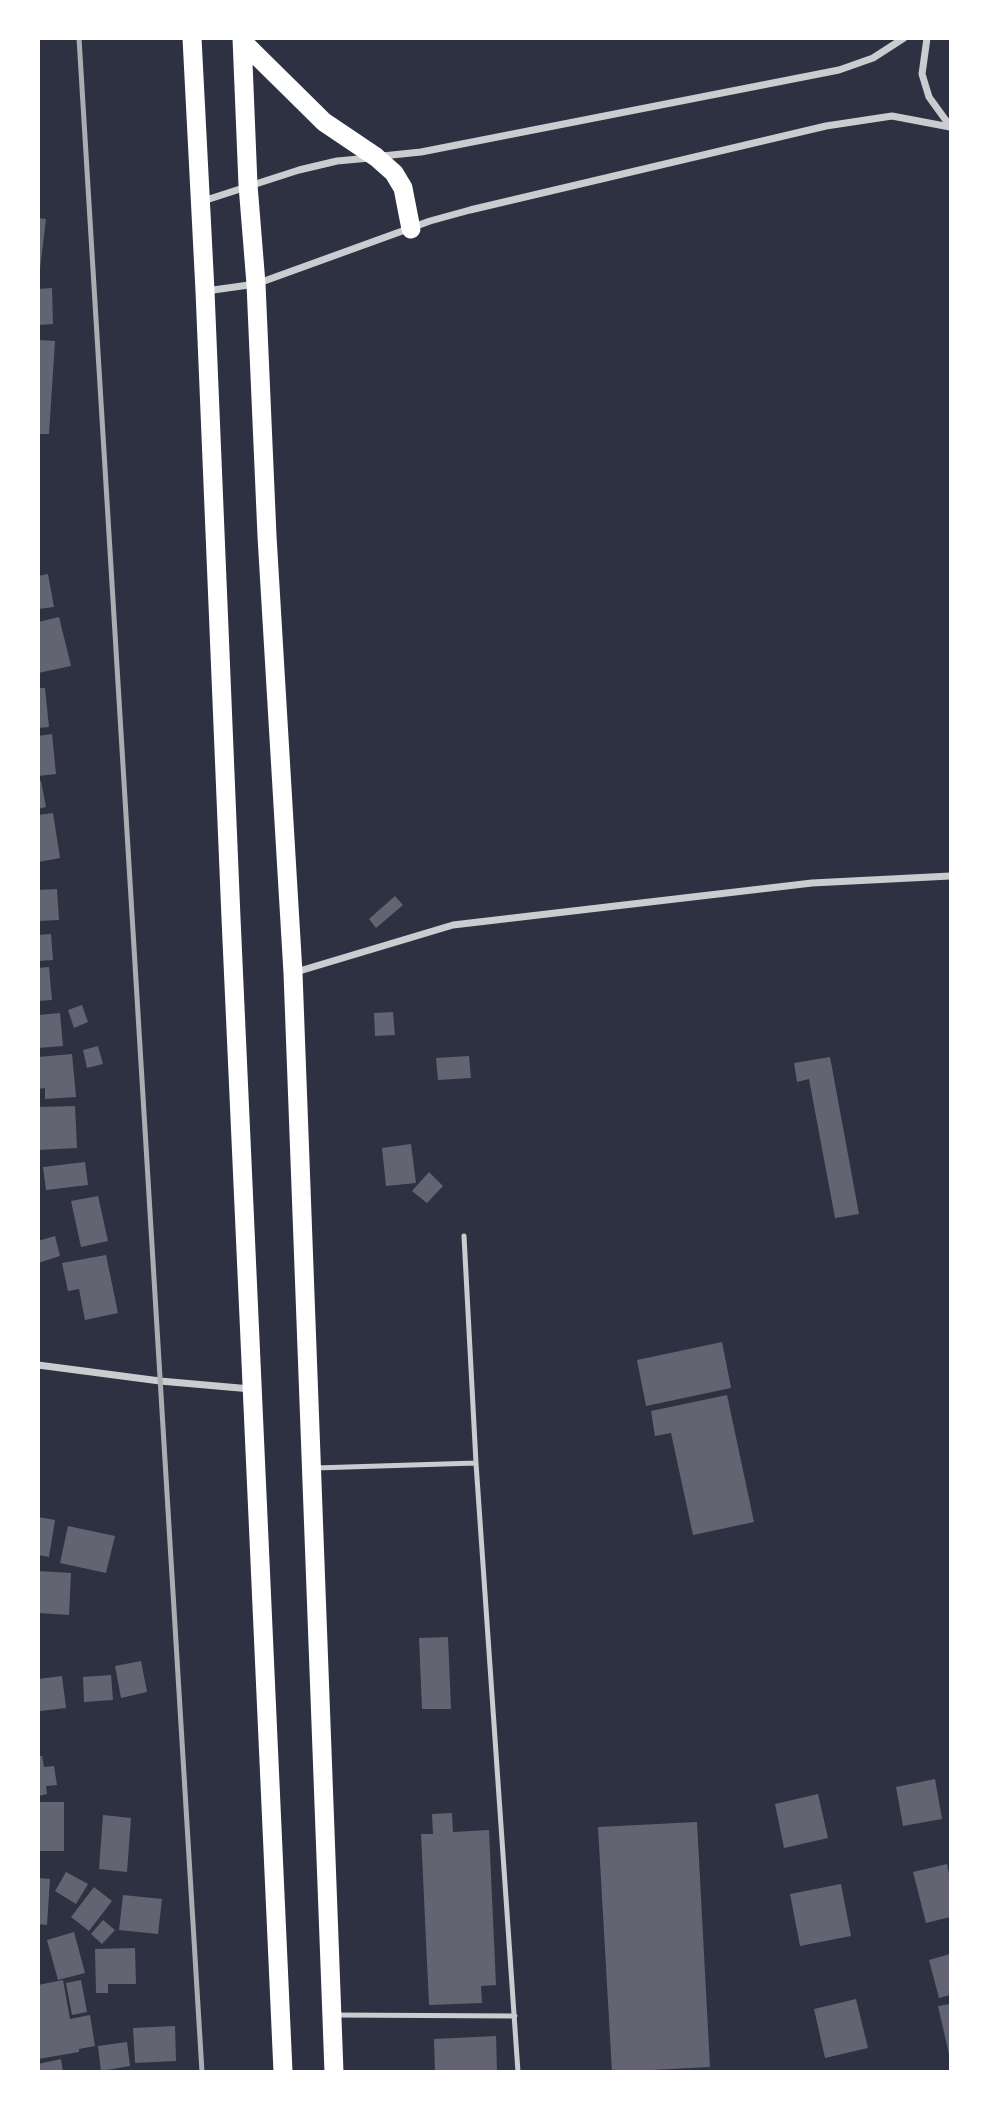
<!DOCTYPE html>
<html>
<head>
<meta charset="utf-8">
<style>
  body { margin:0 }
  #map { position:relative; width:989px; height:2110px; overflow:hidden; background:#2d3142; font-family:Lora,serif }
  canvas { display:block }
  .frame { position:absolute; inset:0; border:40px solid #fff; pointer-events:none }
</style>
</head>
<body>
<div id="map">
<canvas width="989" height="2110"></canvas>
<div class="frame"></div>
</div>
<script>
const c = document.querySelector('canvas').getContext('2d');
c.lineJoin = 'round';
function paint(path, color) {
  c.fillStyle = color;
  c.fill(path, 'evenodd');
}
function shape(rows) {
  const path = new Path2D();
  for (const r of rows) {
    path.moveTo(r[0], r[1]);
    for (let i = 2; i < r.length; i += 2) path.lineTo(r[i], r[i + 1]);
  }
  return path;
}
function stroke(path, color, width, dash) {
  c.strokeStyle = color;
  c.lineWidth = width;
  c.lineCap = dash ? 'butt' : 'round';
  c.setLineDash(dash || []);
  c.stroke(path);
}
paint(shape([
  [38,218,46,219,40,269,38,269],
  [52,288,53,324,38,325,38,289],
  [38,340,55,341,49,434,38,434],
  [48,574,54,607,38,609,38,576],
  [59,617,71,666,38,673,38,622],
  [38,688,45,688,49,727,38,728],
  [52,734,56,774,38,776,38,736],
  [38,781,41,781,46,807,38,809],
  [53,813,60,858,38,862,38,815],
  [57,889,59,920,38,921,38,890],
  [395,896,403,905,376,928,369,919],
  [51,934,53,960,38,961,38,935],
  [49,967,52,1000,38,1001,38,968],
  [82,1005,88,1022,74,1028,68,1010],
  [393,1012,395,1035,375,1036,374,1013],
  [60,1013,63,1046,38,1048,38,1015],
  [98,1046,103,1064,87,1068,83,1050],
  [72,1054,76,1097,45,1099,45,1088,38,1089,38,1057],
  [469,1056,471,1078,438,1080,436,1058],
  [830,1057,859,1214,835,1218,809,1079,797,1082,794,1063],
  [75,1106,77,1148,38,1150,38,1107],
  [411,1144,416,1183,386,1186,382,1148],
  [85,1162,88,1185,46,1190,43,1167],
  [429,1172,443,1186,427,1203,412,1191],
  [98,1196,108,1241,81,1247,71,1201],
  [55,1236,60,1256,38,1263,38,1241],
  [106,1255,118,1313,85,1320,79,1289,68,1291,62,1263],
  [722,1342,731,1388,646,1406,637,1360],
  [727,1395,754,1522,693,1535,671,1433,655,1436,651,1411],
  [38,1517,55,1520,49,1557,38,1555],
  [68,1526,115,1536,106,1573,60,1563],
  [38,1571,71,1573,69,1615,38,1613],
  [448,1637,451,1709,422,1709,419,1638],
  [141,1661,147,1692,121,1698,115,1666],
  [111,1675,113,1700,84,1702,83,1677],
  [62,1676,66,1708,40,1711,38,1679],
  [38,1756,42,1756,44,1767,54,1766,57,1785,46,1786,47,1794,38,1796],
  [935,1779,942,1819,903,1826,896,1787],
  [818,1794,828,1838,784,1848,775,1804],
  [38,1802,64,1802,64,1851,38,1851],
  [452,1813,453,1832,489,1830,496,1985,481,1986,482,2003,429,2005,421,1834,433,1834,432,1814],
  [103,1815,131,1818,127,1872,99,1869],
  [697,1822,710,2067,612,2072,598,1827],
  [947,1864,950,1879,950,1917,926,1923,913,1872],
  [66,1872,88,1884,76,1904,55,1891],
  [38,1878,50,1879,47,1925,38,1924],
  [841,1884,851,1936,800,1946,790,1894],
  [94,1887,112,1901,89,1931,71,1917],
  [123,1895,162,1899,158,1934,119,1930],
  [103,1920,115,1930,102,1944,91,1934],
  [74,1932,85,1973,58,1980,47,1940],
  [135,1948,136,1984,108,1984,108,1993,96,1993,95,1949],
  [950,1954,950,1995,939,1998,929,1960],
  [63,1980,70,2019,90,2015,95,2046,79,2049,79,2052,38,2059,38,1985],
  [81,1980,87,2012,72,2015,66,1983],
  [856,1999,868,2048,825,2058,814,2009],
  [950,2004,950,2054,949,2054,938,2006],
  [175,2026,176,2061,135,2063,133,2028],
  [496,2036,497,2072,435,2072,434,2039],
  [127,2042,130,2066,101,2071,98,2046],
  [61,2059,63,2072,38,2072,38,2064]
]), '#626471');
stroke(shape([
  [464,1236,476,1463],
  [315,1468,476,1463,518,2072],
  [335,2015,515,2016]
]), '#caccd0', 5);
stroke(shape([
  [927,38,922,74,929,97,950,126],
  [382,156,421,152,839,70,873,58,904,38],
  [203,201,299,170,337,161,370,158],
  [206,291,256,284,430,221,470,210,826,126,892,116,950,127],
  [296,972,453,925,812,883,950,876],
  [38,1365,160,1381,251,1389]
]), '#caccd0', 7);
stroke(shape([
  [192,38,205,291,231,918,283,2072],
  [242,38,248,185,256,284,267,536,293,973,334,2072],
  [242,41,324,122,376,157,394,173,403,188,411,229]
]), '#fff', 19);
stroke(shape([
  [79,38,202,2072]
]), '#abadb3', 5);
</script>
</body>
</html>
